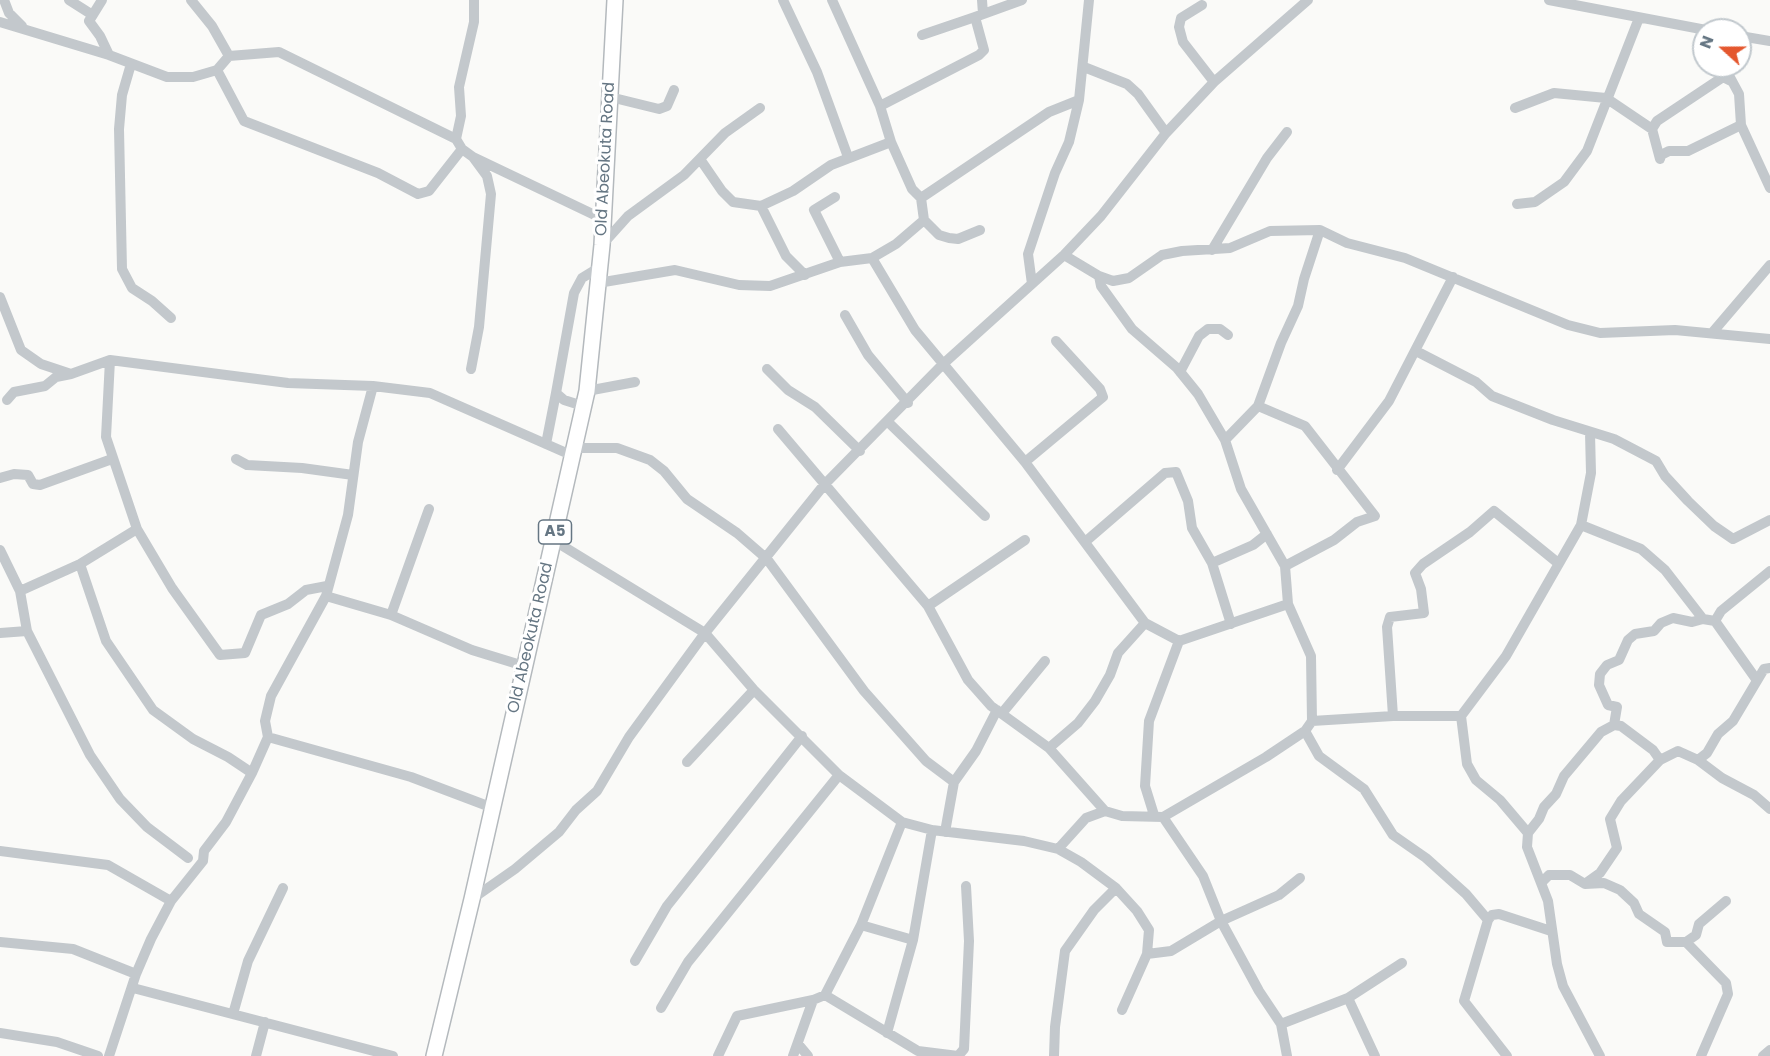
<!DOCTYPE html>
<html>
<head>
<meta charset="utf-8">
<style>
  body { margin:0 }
  #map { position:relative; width:1770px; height:1056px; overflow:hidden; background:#fafaf8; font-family:Poppins,sans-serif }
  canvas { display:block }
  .north { position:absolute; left:1692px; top:18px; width:60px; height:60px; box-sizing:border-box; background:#fff; border:2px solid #c1c8cd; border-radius:50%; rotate:291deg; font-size:16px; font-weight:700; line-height:24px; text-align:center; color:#657683 }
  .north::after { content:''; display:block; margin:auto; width:21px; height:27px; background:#e4572e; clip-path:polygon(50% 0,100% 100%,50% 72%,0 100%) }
</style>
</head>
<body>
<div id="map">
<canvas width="1770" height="1056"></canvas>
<div class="north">N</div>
</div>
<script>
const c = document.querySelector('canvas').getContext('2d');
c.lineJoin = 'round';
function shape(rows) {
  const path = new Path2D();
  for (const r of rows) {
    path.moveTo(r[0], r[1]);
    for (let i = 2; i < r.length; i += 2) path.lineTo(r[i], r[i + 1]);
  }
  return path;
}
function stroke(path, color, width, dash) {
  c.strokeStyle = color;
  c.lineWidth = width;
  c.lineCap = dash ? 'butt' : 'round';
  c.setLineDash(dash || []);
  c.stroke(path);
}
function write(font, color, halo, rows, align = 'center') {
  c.font = font + ' Poppins,sans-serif';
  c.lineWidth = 6;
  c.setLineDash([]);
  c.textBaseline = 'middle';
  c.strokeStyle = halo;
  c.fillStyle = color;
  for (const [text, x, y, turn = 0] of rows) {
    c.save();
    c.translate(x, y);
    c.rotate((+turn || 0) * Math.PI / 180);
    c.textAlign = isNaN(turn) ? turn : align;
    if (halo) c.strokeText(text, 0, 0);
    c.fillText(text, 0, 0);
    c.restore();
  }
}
const highway = shape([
  [434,1056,472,899,587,391,602,245,615,0]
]);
stroke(highway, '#b4b9bd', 18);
stroke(shape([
  [4,0,9,13,22,26],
  [69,0,91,14],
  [102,0,89,21,100,36,109,55],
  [191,0,212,26,229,56],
  [783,0,817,72,848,157],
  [832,0,880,106,891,142,912,189,921,198,924,220,939,235,949,238,958,239,980,230],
  [982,0,983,14],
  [1549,0,1706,30],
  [1202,5,1181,18,1179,27,1183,42,1214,82],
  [0,22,109,55,167,77,193,77,217,70,229,56,279,52,456,139],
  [922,35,975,17],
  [1740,36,1770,41],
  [131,64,122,95,119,129,122,269,132,288,152,301,171,318],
  [1724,66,1739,94,1741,125,1770,188],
  [1084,67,1127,84,1138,94,1166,133],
  [217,70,244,121,378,173,418,194,429,191,462,149],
  [610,97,659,109,667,106,674,90],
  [880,106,979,55,984,50,975,17,1022,0],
  [1515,108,1554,93,1606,98,1652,129,1660,159,1661,155,1669,151,1688,151,1741,125],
  [1652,129,1657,121,1723,77,1731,81],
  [473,157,603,219],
  [700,159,722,191,733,202,761,206,793,191,831,165,891,142],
  [835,197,814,210,840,262],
  [921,198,1049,112,1079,100],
  [1517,204,1535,202,1564,182,1587,151,1639,18],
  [761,206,786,256,805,275],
  [602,245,628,216,684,175,725,133,760,108],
  [1212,250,1267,158,1287,132],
  [1064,255,1099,276,1113,281,1129,278,1162,255,1182,251,1230,248,1270,231,1320,230,1347,243,1405,258,1568,325,1600,333,1675,330,1770,339],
  [872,258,915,330,1025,462,1145,623,1179,641,1288,604],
  [1099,276,1101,286,1132,329,1177,368,1198,394,1225,440,1241,489,1285,566,1288,604,1311,656,1312,721],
  [598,283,675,270,739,285,770,286,840,262,872,258,896,244,924,220],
  [1032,284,1028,254,1055,173,1069,142,1079,100,1089,0],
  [0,297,21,350,41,364,71,374,110,360,288,383,373,386,430,393,571,455],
  [845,315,868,355,908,403],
  [1712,333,1770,265],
  [1416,351,1476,382,1492,396,1553,420,1614,439,1656,461,1665,476,1688,501,1714,526,1733,539,1770,520],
  [110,360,106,437,137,529,172,588,220,655,245,653,261,615,288,604,306,590,327,586],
  [471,369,479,327,491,194,487,176,473,157,462,149,456,139,461,116,459,87,474,22,474,0],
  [767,369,788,390,815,407,860,451],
  [1180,372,1199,336,1208,329,1220,329,1228,335],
  [587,391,635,382],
  [7,400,14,392,45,386,56,377,71,374],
  [583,406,564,400,556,393,574,293,582,278,600,267],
  [1258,406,1305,426,1375,516,1357,522,1334,540,1285,566],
  [888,422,985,516],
  [778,429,928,606,968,680,991,706,1049,748,1105,811,1122,816,1163,817,1266,757,1305,731,1312,721,1393,716,1461,716],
  [1590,433,1591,473,1581,525,1506,656,1461,716,1467,764,1476,780,1500,800,1528,833,1527,847,1548,901,1557,964,1563,986,1600,1056],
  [1225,440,1258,406,1281,343,1298,306,1304,279,1320,230],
  [546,444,556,393],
  [572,448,617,448,650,460,664,471,687,499,737,533,767,559,864,691,926,761,954,782],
  [236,459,247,465,302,468,353,475],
  [1025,462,1103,397,1100,389,1056,341],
  [1337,470,1389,401,1453,277],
  [0,478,14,474,28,475,33,484,40,485,112,459],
  [1581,525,1641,549,1665,570,1703,619,1715,621,1756,679],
  [553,540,705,633,754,690,839,775,902,822,932,830,1024,841,1058,849,1081,862,1116,888,1137,911,1149,930,1147,954],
  [1085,542,1165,473,1176,472,1188,501,1192,528,1212,563,1231,624],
  [0,550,20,591,27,631,90,755,120,799,147,827,188,858],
  [1212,563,1253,545,1267,534],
  [80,564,106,641,153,710,193,739,228,757,252,773],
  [20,591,80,564,137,529],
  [326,596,391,615,472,650,524,666],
  [928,606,1025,540],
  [391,615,429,509],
  [1715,621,1721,611,1770,571],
  [0,633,27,631],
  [1003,712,1045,661],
  [1393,716,1387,627,1390,617,1424,613,1421,589,1415,573,1423,564,1470,532,1494,511,1558,563],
  [1614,725,1617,707,1608,705,1599,685,1600,674,1607,665,1619,660,1628,640,1635,634,1654,631,1661,623,1673,618,1692,622,1703,619],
  [1305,731,1319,756,1364,789,1393,835,1426,858,1466,894,1488,920,1492,915,1499,914,1551,931],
  [268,737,411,777,493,808],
  [1049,748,1078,723,1095,701,1110,675,1118,653,1145,623],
  [1698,760,1707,753,1718,734,1733,721,1764,669,1770,668],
  [687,762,754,690],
  [1154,815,1145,786,1149,721,1179,641],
  [1163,817,1203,876,1221,921,1259,991,1281,1024,1287,1056],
  [945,832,954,782,976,751,997,710],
  [1528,833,1539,819,1544,807,1556,794,1564,776,1601,732,1614,725,1621,726,1653,750,1660,760],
  [1058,849,1086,818,1105,811],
  [0,851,108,865,171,901],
  [1542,882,1549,875,1570,875,1585,884,1604,883,1620,890,1634,903,1639,914,1665,932,1667,942,1686,942,1726,983,1728,994,1701,1056],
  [1586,883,1600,873,1617,848,1610,819,1621,801,1660,760,1678,751,1698,760,1722,778,1754,795,1770,809],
  [472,899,515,869,559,832,576,810,597,791,629,737,705,633,824,485,942,365,1064,255,1101,216,1166,133,1214,82,1308,0],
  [1488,920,1464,1001,1507,1056],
  [861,925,913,940],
  [0,942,73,949,136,974],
  [1686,942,1696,935,1699,924,1726,901],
  [635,961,667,906,802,736],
  [133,988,393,1056],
  [825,995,918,1051,958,1056,964,1049,969,941,966,886],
  [1348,998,1375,1056],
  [661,1008,688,962,839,775],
  [1122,1010,1147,954,1171,951,1221,921,1279,895,1300,878],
  [233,1014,248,961,283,888],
  [1281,1024,1348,998,1402,963],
  [0,1033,57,1042,98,1056],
  [887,1033,913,940,932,830],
  [798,1044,808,1056],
  [109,1056,136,974,151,939,171,901,203,861,204,851,226,822,252,773,268,737,265,721,271,696,326,596,348,515,358,442,373,386],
  [256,1056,265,1022],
  [718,1056,737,1016,813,1000],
  [793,1056,813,1000,825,995,861,925,902,822],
  [1054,1056,1055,1027,1065,951,1094,910,1116,888],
  [1763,1056,1770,1050]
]), '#c3c8cc', 10);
stroke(highway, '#fff', 15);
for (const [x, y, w] of [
  [555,532,33]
]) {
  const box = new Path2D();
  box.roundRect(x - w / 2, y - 12, w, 24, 4.5);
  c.fillStyle = '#fff';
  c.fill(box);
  stroke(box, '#657683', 1.5);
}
write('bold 15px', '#657683', null, [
  ["A5",555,532]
]);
write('16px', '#657683', '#fff', [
  ["Old Abeokuta Road",606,159,-87],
  ["Old Abeokuta Road",531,638,-77]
]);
</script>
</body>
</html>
